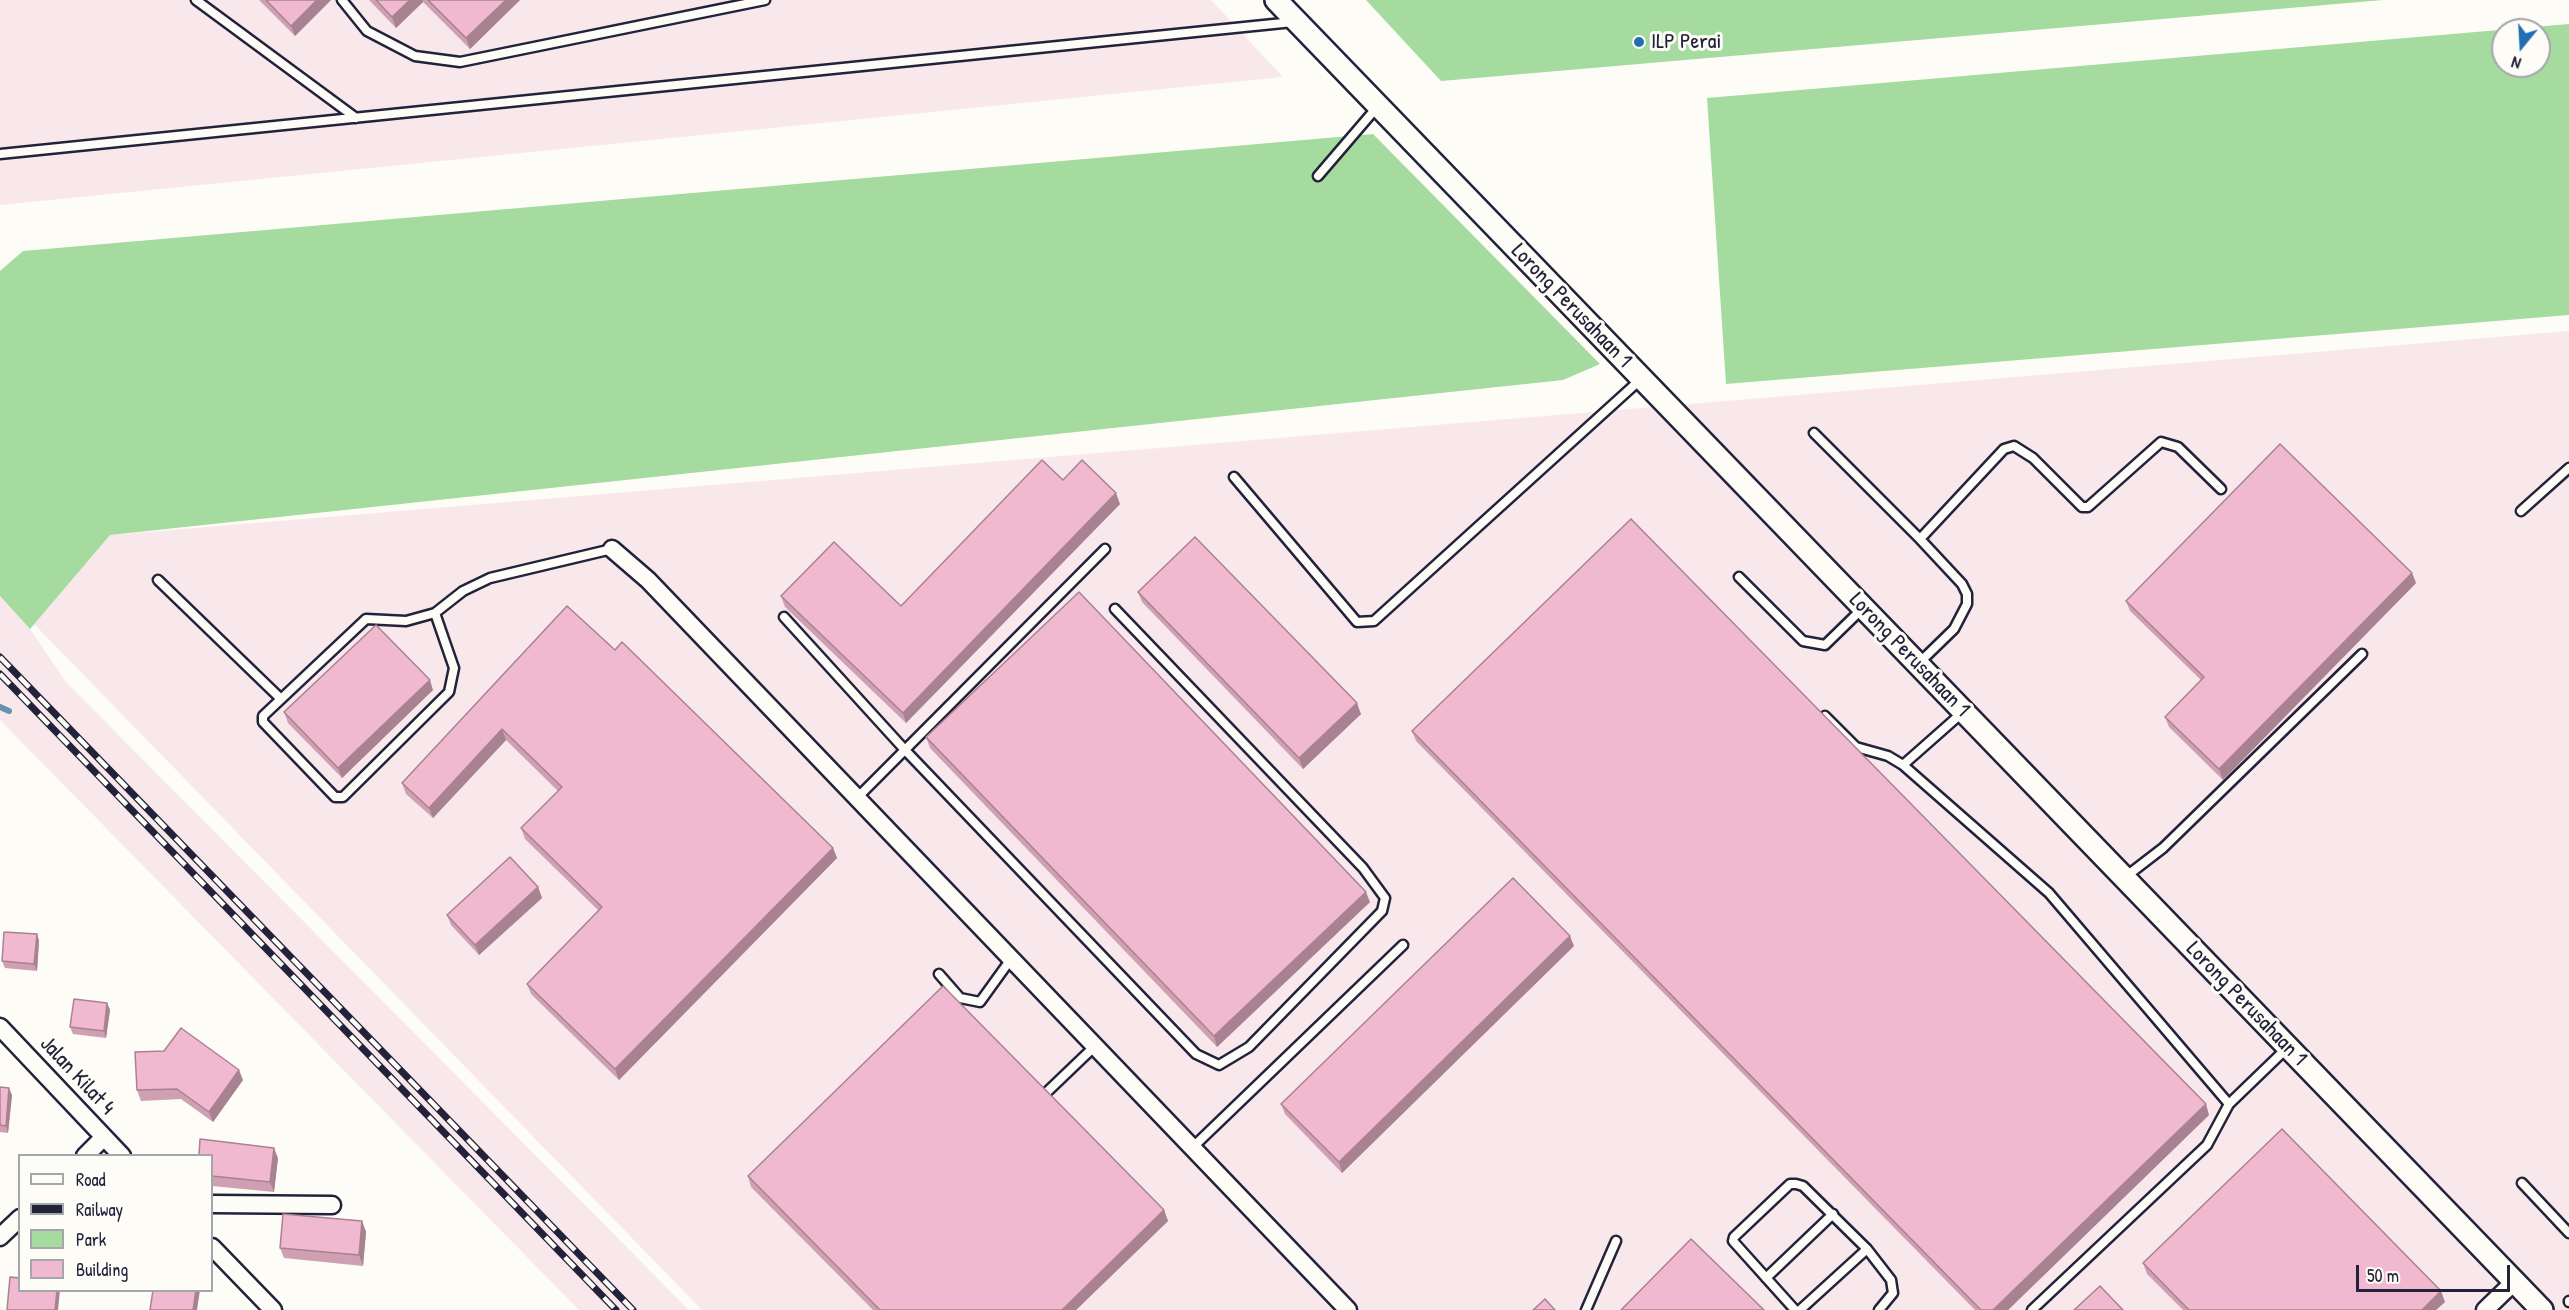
<!DOCTYPE html>
<html>
<head>
<meta charset="utf-8">
<style>
  body { margin:0 }
  #map { position:relative; width:2569px; height:1310px; overflow:hidden; background:#fdfcf7; font-family:"Patrick Hand",sans-serif }
  canvas { display:block }
  .legend { position:absolute; left:18px; top:1154px; width:195px; height:138px; box-sizing:border-box; background:#fdfcf7; border:2px solid #a5a5ac; margin:0; padding:8px 10px; list-style:none; font-size:18px; color:#22223b }
  .legend li { display:flex; align-items:center; gap:12px; height:30px }
  .legend b { width:30px; border:2px solid #a5a5ac }
  .north { position:absolute; left:2491px; top:18px; width:60px; height:60px; box-sizing:border-box; background:#fdfcf7; border:2px solid #a5a5ac; border-radius:50%; rotate:198deg; font-size:16px; font-weight:700; line-height:24px; text-align:center; color:#22223b }
  .north::after { content:''; display:block; margin:auto; width:21px; height:27px; background:#1f6fb2; clip-path:polygon(50% 0,100% 100%,50% 72%,0 100%) }
  .scale { position:absolute; left:2356px; top:1265px; width:154px; height:27px; box-sizing:border-box; border:3px solid #22223b; border-top:0; padding-left:8px; font-size:18px; line-height:21px; white-space:nowrap; color:#22223b; -webkit-text-stroke:4px #fdfcf7; paint-order:stroke }
</style>
</head>
<body>
<div id="map">
<canvas width="2569" height="1310"></canvas>
<ul class="legend">
<li><b style="height:8px;background:#fdfcf7"></b>Road</li>
<li><b style="height:8px;background:#22223b"></b>Railway</li>
<li><b style="height:16px;background:#a5db9e"></b>Park</li>
<li><b style="height:16px;background:#f1b9cf"></b>Building</li>
</ul>
<div class="north">N</div>
<div class="scale">50 m</div>
</div>
<script>
const c = document.querySelector('canvas').getContext('2d');
c.lineJoin = 'round';
function paint(path, color) {
  c.fillStyle = color;
  c.fill(path, 'evenodd');
}
function shape(rows) {
  const path = new Path2D();
  for (const r of rows) {
    path.moveTo(r[0], r[1]);
    for (let i = 2; i < r.length; i += 2) path.lineTo(r[i], r[i + 1]);
  }
  return path;
}
function stroke(path, color, width, dash) {
  c.strokeStyle = color;
  c.lineWidth = width;
  c.lineCap = dash ? 'butt' : 'round';
  c.setLineDash(dash || []);
  c.stroke(path);
}
function write(font, color, halo, rows, align = 'center') {
  c.font = font + ' "Patrick Hand",sans-serif';
  c.lineWidth = 6;
  c.setLineDash([]);
  c.textBaseline = 'middle';
  c.strokeStyle = halo;
  c.fillStyle = color;
  for (const [text, x, y, turn = 0] of rows) {
    c.save();
    c.translate(x, y);
    c.rotate((+turn || 0) * Math.PI / 180);
    c.textAlign = isNaN(turn) ? turn : align;
    if (halo) c.strokeText(text, 0, 0);
    c.fillText(text, 0, 0);
    c.restore();
  }
}
paint(shape([
  [0,0,1211,0,1283,77,0,205],
  [2569,331,2569,1310,702,1310,32,622,110,535],
  [0,596,30,629,66,682,689,1310,579,1310,0,720]
]), '#f9e8eb');
paint(shape([
  [1366,0,2383,0,1441,81],
  [2569,24,2569,315,1726,384,1707,98],
  [2503,30,2539,30,2539,66,2503,66],
  [1373,134,1600,364,1563,380,110,535,30,629,0,596,0,271,23,251]
]), '#a5db9e');
stroke(shape([
  [0,707,9,711]
]), '#6992ae', 6);
const service = shape([
  [196,0,356,118],
  [342,0,367,31,415,56,460,62,765,0],
  [0,154,1293,22],
  [1318,176,1378,106],
  [1814,433,1920,539,1962,584,1967,594,1967,604,1954,629,1918,664],
  [1234,477,1357,622,1374,621,1641,379],
  [2521,511,2569,468],
  [1920,539,2004,449,2014,446,2033,458,2082,507,2088,507,2161,442,2178,447,2221,489],
  [1739,577,1803,641,1825,645,1863,608],
  [158,580,280,698],
  [435,613,454,668,449,692,343,797,335,797,263,722,263,716,366,619,406,621,435,613,463,591,490,578,612,549],
  [784,617,905,750,1196,1054,1219,1065,1249,1047,1382,911,1385,898,1363,868,1115,609],
  [1825,716,1856,747,1888,756,1903,765,1963,712],
  [1903,765,2049,893,2229,1104,2207,1145,2032,1310],
  [857,798,1105,549],
  [2124,878,2163,848,2362,654],
  [939,974,960,998,980,1002,1011,959],
  [1048,1091,1095,1046],
  [2229,1104,2287,1048],
  [1192,1148,1403,945],
  [2522,1183,2569,1233],
  [1766,1278,1833,1214],
  [2569,1301,2569,1302],
  [1586,1310,1616,1241],
  [1795,1310,1733,1241,1734,1237,1790,1184,1796,1184,1803,1186,1867,1249,1891,1280,1893,1293,1879,1310],
  [1800,1310,1867,1249]
]);
const minor = shape([
  [612,549,648,580,1348,1310],
  [0,1027,122,1156],
  [85,1156,104,1137],
  [212,1204,332,1205],
  [0,1237,20,1218],
  [212,1247,273,1310],
  [2485,1310,2514,1282]
]);
const tertiary = shape([
  [1276,0,2542,1310]
]);
stroke(service, '#22223b', 13);
stroke(minor, '#22223b', 21);
stroke(tertiary, '#22223b', 26);
stroke(service, '#fdfcf7', 8);
stroke(minor, '#fdfcf7', 16);
stroke(tertiary, '#fdfcf7', 21);
const rail = shape([
  [0,657,633,1310],
  [0,674,616,1310]
]);
stroke(rail, '#22223b', 7);
stroke(rail, '#fdfcf7', 4.5, [14]);
paint(shape([
  [259,0,331,0,295,36],
  [369,0,520,0,470,49,423,2,396,28],
  [1063,480,1120,504,906,723,785,607,781,596,901,606],
  [2412,573,2416,583,2223,780,2169,727,2165,717,2201,680,2130,611,2126,601],
  [1138,592,1361,714,1303,769,1142,602],
  [567,606,833,848,837,858,619,1080,531,994,527,984,599,911,525,839,521,828,558,791,506,740,433,818,406,794,402,783],
  [433,690,342,778,288,723,284,712],
  [1412,731,2209,1115,2008,1310,1975,1310,1416,741],
  [926,737,1370,902,1217,1047,930,748],
  [538,887,542,898,479,955,451,925,447,915],
  [37,934,39,941,37,971,5,968,2,961],
  [1574,946,1342,1173,1285,1114,1281,1104],
  [107,1003,110,1010,106,1038,73,1034,70,1027],
  [243,1080,213,1122,181,1099,141,1101,137,1090],
  [0,1087,12,1095,8,1133,0,1132],
  [212,1155,278,1158,274,1192,212,1186],
  [748,1176,1164,1210,1168,1221,1076,1310,873,1310,751,1187],
  [362,1221,366,1232,363,1266,284,1258,280,1248],
  [2143,1263,2445,1302,2436,1310,2183,1310,2147,1274]
]), '#cf9fb2');
paint(shape([
  [317,0,331,0,295,36,291,26],
  [410,0,423,0,423,2,396,28,392,17],
  [506,0,520,0,470,49,466,38],
  [1116,493,1120,504,906,723,903,713],
  [2412,573,2416,583,2223,780,2219,769],
  [430,680,433,690,342,778,338,768],
  [1357,703,1361,714,1303,769,1299,758],
  [502,729,506,740,433,818,429,808],
  [833,848,837,858,619,1080,615,1069],
  [538,887,542,898,479,955,475,945],
  [1366,892,1370,902,1217,1047,1214,1036],
  [37,934,39,941,37,971,34,964],
  [1570,936,1574,946,1342,1173,1339,1162],
  [107,1003,110,1010,106,1038,104,1031],
  [239,1070,243,1080,213,1122,209,1112],
  [9,1088,12,1095,8,1133,6,1126],
  [2206,1104,2209,1115,2008,1310,1993,1310],
  [274,1148,278,1158,274,1192,270,1182],
  [1164,1210,1168,1221,1076,1310,1062,1310],
  [362,1221,366,1232,363,1266,359,1255],
  [57,1290,60,1290,58,1310,55,1310],
  [196,1290,200,1290,197,1310,193,1310],
  [2441,1291,2445,1302,2436,1310,2422,1310]
]), '#a98291');
const building = shape([
  [266,0,317,0,291,26,266,0],
  [376,0,410,0,392,17,376,0],
  [428,0,506,0,466,38,428,0],
  [2280,444,2412,573,2219,769,2165,717,2204,677,2126,601,2280,444],
  [1042,460,1063,480,1082,460,1116,493,903,713,781,596,834,542,901,606,1042,460],
  [1631,519,2206,1104,1993,1310,1981,1310,1412,731,1631,519],
  [1195,537,1357,703,1299,758,1138,592,1195,537],
  [1079,592,1366,892,1214,1036,926,737,1079,592],
  [567,606,615,650,622,642,833,848,615,1069,527,984,602,907,521,828,562,787,502,729,429,808,402,783,567,606],
  [376,625,430,680,338,768,284,712,376,625],
  [510,857,538,887,475,945,447,915,510,857],
  [1513,878,1570,936,1339,1162,1281,1104,1513,878],
  [4,932,37,934,34,964,2,961,4,932],
  [943,986,1164,1210,1062,1310,880,1310,748,1176,943,986],
  [74,999,107,1003,104,1031,70,1027,74,999],
  [181,1028,239,1070,209,1112,177,1089,137,1090,135,1052,164,1051,181,1028],
  [0,1087,9,1088,6,1126,0,1125,0,1087],
  [2282,1129,2441,1291,2422,1310,2189,1310,2143,1263,2282,1129],
  [200,1139,274,1148,270,1182,212,1176,212,1155,199,1155,200,1139],
  [283,1214,362,1221,359,1255,280,1248,283,1214],
  [1691,1239,1764,1310,1621,1310,1691,1239],
  [10,1277,20,1278,20,1290,57,1290,55,1310,7,1310,10,1277],
  [2100,1286,2123,1310,2074,1310,2100,1286],
  [153,1290,196,1290,193,1310,150,1310,153,1290],
  [1545,1299,1555,1310,1533,1310,1545,1299]
]);
paint(building, '#f1b9cf');
stroke(building, '#a98291', 1.5);
for (const [x, y, r, color] of [
  [1639,42,6,"#1f6fb2"]
]) {
  const dot = new Path2D();
  dot.arc(x, y, r, 0, 2 * Math.PI);
  c.fillStyle = color;
  c.fill(dot);
  stroke(dot, '#fdfcf7', 2);
}
write('22px', '#22223b', '#fdfcf7', [
  ["ILP Perai",1651,42]
], 'left');
write('22px', '#22223b', '#fdfcf7', [
  ["Lorong Perusahaan 1",1571,306,46],
  ["Lorong Perusahaan 1",1909,655,46],
  ["Lorong Perusahaan 1",2246,1004,46],
  ["Jalan Kilat 4",77,1076,47]
]);
</script>
</body>
</html>
